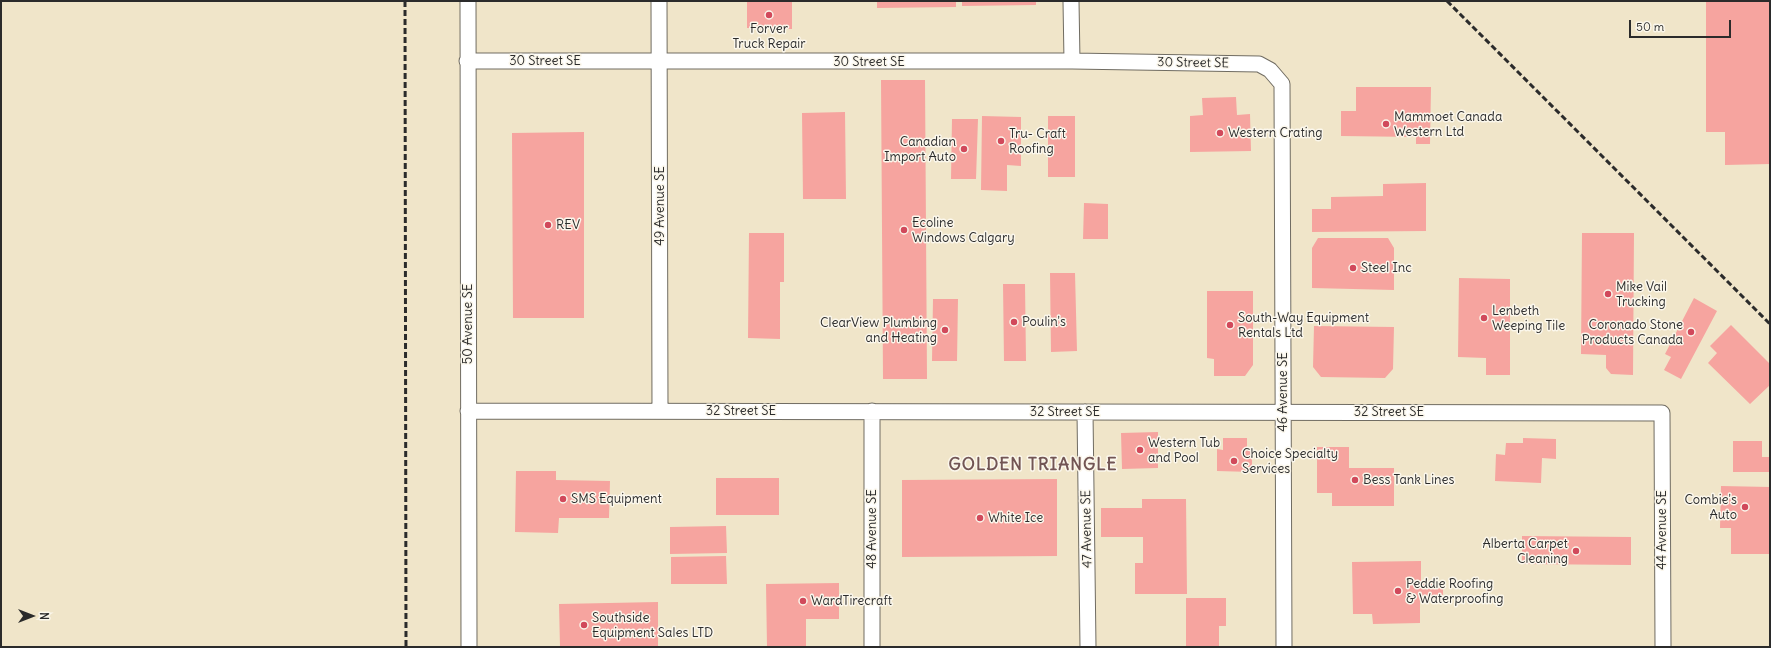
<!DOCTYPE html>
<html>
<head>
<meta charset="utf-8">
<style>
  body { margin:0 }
  #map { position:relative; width:1771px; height:648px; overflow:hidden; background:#f0e5c9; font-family:Delius,sans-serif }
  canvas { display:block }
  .frame { position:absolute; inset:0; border:2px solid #2b2b2b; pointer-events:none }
  .north { position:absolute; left:12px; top:596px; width:40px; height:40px; -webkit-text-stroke:3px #fbf7ec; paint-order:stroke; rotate:90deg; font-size:11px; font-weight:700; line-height:16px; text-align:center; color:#2b2b2b }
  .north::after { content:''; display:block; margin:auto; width:14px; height:18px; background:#2b2b2b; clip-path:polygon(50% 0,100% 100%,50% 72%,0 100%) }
  .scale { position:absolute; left:1629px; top:20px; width:102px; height:18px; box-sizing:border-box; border:2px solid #2b2b2b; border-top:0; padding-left:5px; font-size:12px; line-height:14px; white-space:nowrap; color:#2b2b2b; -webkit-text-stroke:3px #fbf7ec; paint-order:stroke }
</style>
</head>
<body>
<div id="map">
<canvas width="1771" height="648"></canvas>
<div class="frame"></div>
<div class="north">N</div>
<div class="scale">50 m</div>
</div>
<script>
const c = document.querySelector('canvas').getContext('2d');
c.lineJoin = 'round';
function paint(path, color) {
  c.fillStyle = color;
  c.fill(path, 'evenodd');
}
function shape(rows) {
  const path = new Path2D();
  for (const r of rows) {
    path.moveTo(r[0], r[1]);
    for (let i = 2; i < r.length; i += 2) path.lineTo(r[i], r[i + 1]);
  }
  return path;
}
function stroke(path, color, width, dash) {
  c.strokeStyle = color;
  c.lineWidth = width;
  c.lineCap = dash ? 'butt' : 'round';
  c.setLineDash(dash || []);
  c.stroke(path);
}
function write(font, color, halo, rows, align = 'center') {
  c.font = font + ' Delius,sans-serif';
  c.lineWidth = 3;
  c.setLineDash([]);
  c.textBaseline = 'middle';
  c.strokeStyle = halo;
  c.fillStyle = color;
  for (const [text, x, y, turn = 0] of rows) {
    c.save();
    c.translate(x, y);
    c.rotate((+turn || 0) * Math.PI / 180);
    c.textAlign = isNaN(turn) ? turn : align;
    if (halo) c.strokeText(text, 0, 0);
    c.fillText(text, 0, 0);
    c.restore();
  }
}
paint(shape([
  [747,1,792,1,792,29,747,28],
  [877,1,956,1,956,7,877,8],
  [962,1,1036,1,1036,5,962,6],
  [1706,1,1770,1,1770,164,1725,165,1725,132,1706,132],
  [881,80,925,80,927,379,883,379],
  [1356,87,1431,87,1430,144,1416,144,1416,137,1341,136,1341,111,1356,111],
  [1236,97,1237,115,1250,114,1251,151,1190,152,1190,116,1203,115,1202,98],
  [845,112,846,199,803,199,802,113],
  [982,116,1021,117,1021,166,1007,165,1007,191,981,190],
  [1048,116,1075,116,1075,177,1048,177],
  [952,119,978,119,976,179,951,179],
  [584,132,584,318,513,318,512,133],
  [1426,183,1426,231,1312,232,1312,209,1331,209,1331,197,1383,196,1383,184],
  [1084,203,1108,204,1108,239,1083,239],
  [749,233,784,233,784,282,780,282,780,339,748,338],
  [1582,233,1634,233,1633,375,1611,374,1606,368,1606,355,1581,354],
  [1318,238,1388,238,1394,248,1394,290,1312,288,1312,248],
  [1050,273,1075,273,1077,351,1051,352],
  [1459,278,1510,279,1510,375,1486,375,1486,358,1458,357],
  [1003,284,1025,284,1026,361,1004,361],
  [1207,291,1253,291,1253,365,1245,376,1214,376,1214,359,1207,358],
  [1694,298,1717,311,1681,379,1664,370,1671,357,1665,354],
  [933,299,958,299,957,361,932,361],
  [1731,325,1770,364,1770,385,1750,404,1708,363,1717,353,1710,346],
  [1314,326,1394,327,1393,369,1385,378,1321,377,1313,367],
  [1158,432,1158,468,1122,469,1121,433],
  [1223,438,1247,438,1247,448,1252,448,1252,472,1217,471,1217,449,1223,450],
  [1523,438,1556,439,1556,459,1542,458,1541,483,1495,481,1496,454,1505,455,1506,443,1523,443],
  [1733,441,1762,441,1762,457,1770,457,1770,472,1733,472],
  [1317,447,1349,447,1349,468,1394,468,1394,506,1332,506,1332,493,1317,493],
  [516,471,556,471,556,480,610,481,609,518,559,518,558,533,515,532],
  [716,478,779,478,779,515,716,515],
  [1057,479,1057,556,902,557,902,480],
  [1721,486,1770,487,1770,554,1731,554,1731,528,1720,528],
  [1142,499,1186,499,1187,594,1135,594,1135,563,1143,563,1143,537,1101,537,1101,508,1142,508],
  [726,526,727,553,670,554,670,527],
  [1522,536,1631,537,1631,565,1522,564],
  [726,556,727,584,671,584,671,557],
  [1421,561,1421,584,1443,584,1443,598,1420,599,1420,623,1373,624,1372,614,1353,614,1352,562],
  [839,583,839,619,806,619,806,647,767,647,766,584],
  [1186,598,1226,598,1226,626,1219,626,1219,647,1186,647],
  [658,602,658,647,560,647,559,604]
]), '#f6a49f');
const minor = shape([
  [468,1,469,647],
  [659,1,660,411],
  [1071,1,1072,61],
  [467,61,1072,61,1259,64,1270,70,1282,84,1284,647],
  [468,411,1662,413,1663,647],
  [872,411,872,647],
  [1085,412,1088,647]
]);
stroke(minor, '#706c62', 17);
stroke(minor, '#fff', 15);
stroke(shape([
  [405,1,406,647],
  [1447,1,1770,324]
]), '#2b2b2b', 3, [6, 3]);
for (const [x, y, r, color] of [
  [769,15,4,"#d1495b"],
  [1386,124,4,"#d1495b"],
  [1220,133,4,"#d1495b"],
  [1001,141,4,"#d1495b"],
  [964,149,4,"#d1495b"],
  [548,225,4,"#d1495b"],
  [904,230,4,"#d1495b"],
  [1353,268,4,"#d1495b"],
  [1608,294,4,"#d1495b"],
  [1484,318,4,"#d1495b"],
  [1014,322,4,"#d1495b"],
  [1230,325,4,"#d1495b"],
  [945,330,4,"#d1495b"],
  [1691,332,4,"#d1495b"],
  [1140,450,4,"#d1495b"],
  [1234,461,4,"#d1495b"],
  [1355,480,4,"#d1495b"],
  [563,499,4,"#d1495b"],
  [1745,507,4,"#d1495b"],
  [980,518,4,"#d1495b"],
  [1576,551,4,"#d1495b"],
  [1398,591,4,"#d1495b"],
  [803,601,4,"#d1495b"],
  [584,625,4,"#d1495b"]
]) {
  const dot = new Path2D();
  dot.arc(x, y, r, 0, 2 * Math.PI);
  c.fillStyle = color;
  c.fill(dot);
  stroke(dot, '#fbf7ec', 1.5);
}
write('13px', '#2b2b2b', '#fbf7ec', [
  ["Forver",769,29,"center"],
  ["Truck Repair",769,44,"center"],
  ["Mammoet Canada",1394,117],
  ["Western Ltd",1394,132],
  ["Western Crating",1228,133],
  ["Tru- Craft",1009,134],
  ["Roofing",1009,149],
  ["Canadian",956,142,"right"],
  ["Import Auto",956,157,"right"],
  ["Ecoline",912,223],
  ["Windows Calgary",912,238],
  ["REV",556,225],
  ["Steel Inc",1361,268],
  ["Mike Vail",1616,287],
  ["Trucking",1616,302],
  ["Lenbeth",1492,311],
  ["Weeping Tile",1492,326],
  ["South-Way Equipment",1238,318],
  ["Rentals Ltd",1238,333],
  ["Poulin's",1022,322],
  ["ClearView Plumbing",937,323,"right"],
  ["and Heating",937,338,"right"],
  ["Coronado Stone",1683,325,"right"],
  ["Products Canada",1683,340,"right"],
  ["Western Tub",1148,443],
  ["and Pool",1148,458],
  ["Choice Specialty",1242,454],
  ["Services",1242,469],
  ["Bess Tank Lines",1363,480],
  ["SMS Equipment",571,499],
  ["Combie's",1737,500,"right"],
  ["Auto",1737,515,"right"],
  ["White Ice",988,518],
  ["Alberta Carpet",1568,544,"right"],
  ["Cleaning",1568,559,"right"],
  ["Peddie Roofing",1406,584],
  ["& Waterproofing",1406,599],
  ["WardTirecraft",811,601],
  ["Southside",592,618],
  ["Equipment Sales LTD",592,633]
], 'left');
write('13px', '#2b2b2b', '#fbf7ec', [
  ["30 Street SE",545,61],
  ["30 Street SE",869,62],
  ["30 Street SE",1193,63,1],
  ["49 Avenue SE",660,206,-90],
  ["50 Avenue SE",468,324,-90],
  ["46 Avenue SE",1283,392,-90],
  ["32 Street SE",741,411],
  ["32 Street SE",1065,412],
  ["32 Street SE",1389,412],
  ["48 Avenue SE",872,529,-90],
  ["47 Avenue SE",1087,529,-91],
  ["44 Avenue SE",1662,530,-90]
]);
c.letterSpacing = '1px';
write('bold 17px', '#725554', '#fbf7ec', [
  ["GOLDEN TRIANGLE",1033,465]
]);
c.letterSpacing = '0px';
</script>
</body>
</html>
